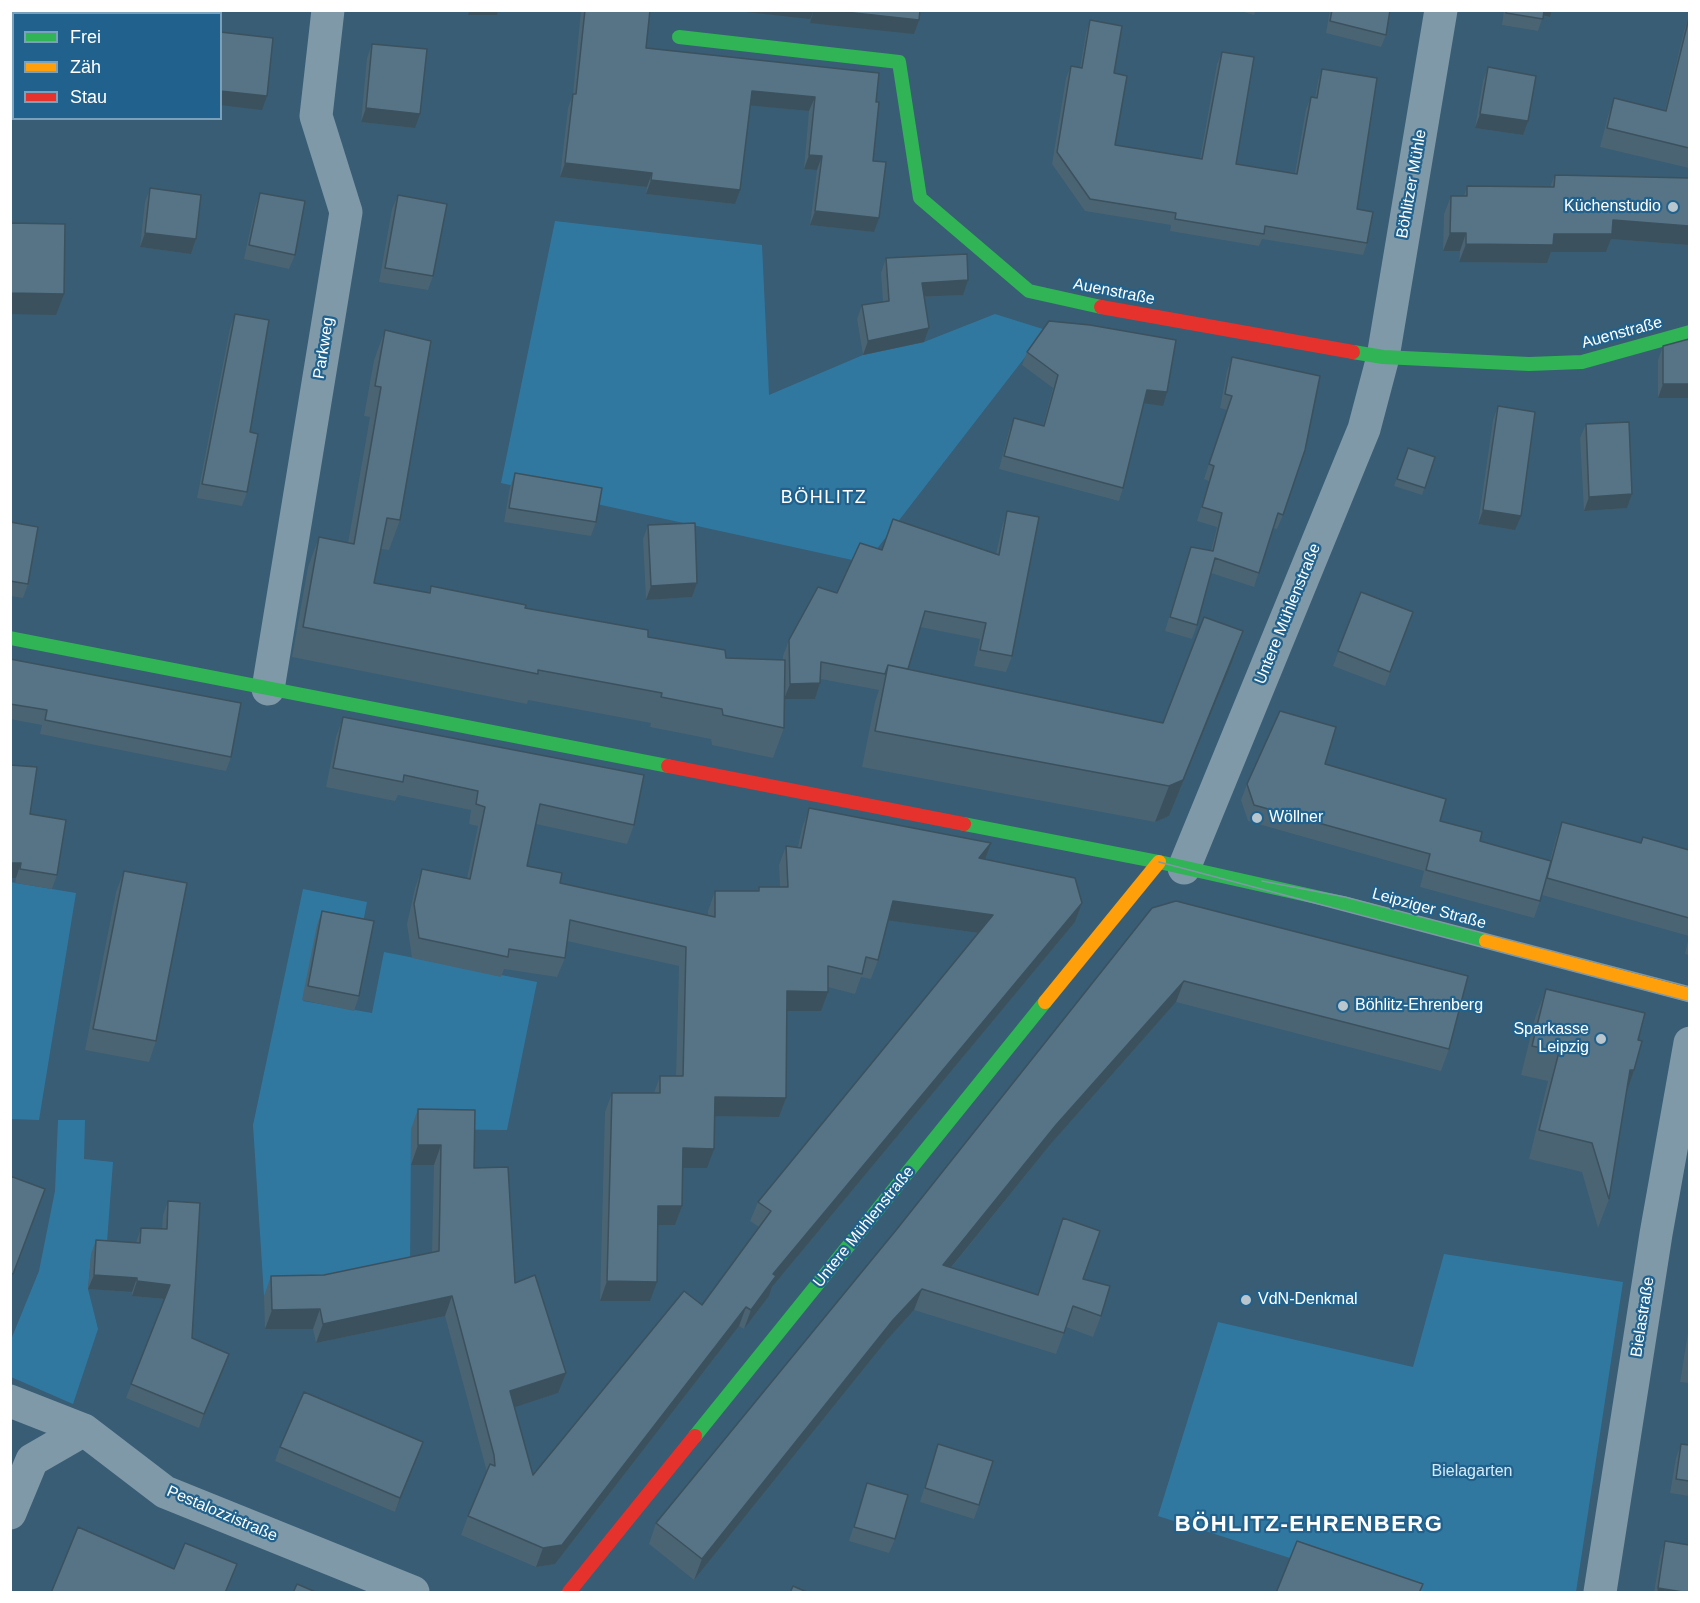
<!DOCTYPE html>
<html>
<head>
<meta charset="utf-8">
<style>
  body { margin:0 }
  #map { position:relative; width:1700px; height:1603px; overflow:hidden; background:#385d74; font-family:Arial,sans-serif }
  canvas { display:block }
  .frame { position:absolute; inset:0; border:12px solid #fff; pointer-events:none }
  .legend { position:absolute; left:12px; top:12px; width:210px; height:108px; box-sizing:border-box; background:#20628d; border:2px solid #79a1bb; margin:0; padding:8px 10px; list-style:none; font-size:18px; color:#fff }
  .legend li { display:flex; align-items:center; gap:12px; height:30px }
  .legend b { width:30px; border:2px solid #79a1bb }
</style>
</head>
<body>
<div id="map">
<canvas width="1700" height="1603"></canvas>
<div class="frame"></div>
<ul class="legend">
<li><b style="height:8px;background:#30b455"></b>Frei</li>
<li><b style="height:8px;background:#ff9f0a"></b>Zäh</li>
<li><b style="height:8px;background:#e5322d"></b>Stau</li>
</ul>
</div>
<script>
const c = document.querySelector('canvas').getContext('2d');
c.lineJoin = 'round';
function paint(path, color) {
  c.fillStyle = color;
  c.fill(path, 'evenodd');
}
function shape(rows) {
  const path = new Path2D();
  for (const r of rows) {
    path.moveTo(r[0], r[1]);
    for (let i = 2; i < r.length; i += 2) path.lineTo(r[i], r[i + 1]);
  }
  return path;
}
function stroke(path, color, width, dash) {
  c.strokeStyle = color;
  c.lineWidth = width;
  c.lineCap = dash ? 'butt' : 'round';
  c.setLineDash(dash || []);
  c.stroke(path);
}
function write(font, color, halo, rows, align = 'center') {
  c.font = font + ' Arial,sans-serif';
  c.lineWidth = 4.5;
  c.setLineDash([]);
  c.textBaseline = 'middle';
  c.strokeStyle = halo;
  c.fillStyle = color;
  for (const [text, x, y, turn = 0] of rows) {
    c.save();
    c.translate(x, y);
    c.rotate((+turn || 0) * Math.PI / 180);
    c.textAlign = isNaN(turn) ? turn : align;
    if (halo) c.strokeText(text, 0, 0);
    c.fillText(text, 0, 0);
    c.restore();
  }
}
paint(shape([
  [555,221,762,245,769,395,863,355,924,342,995,314,1046,330,866,563,501,483],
  [10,882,76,893,39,1120,11,1119],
  [303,889,367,902,361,933,303,1001,372,1013,384,952,537,982,507,1130,411,1129,410,1274,298,1295,264,1296,253,1125],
  [58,1120,85,1120,84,1159,113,1162,106,1255,91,1258,88,1289,98,1329,73,1404,11,1377,10,1342,39,1271,55,1191],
  [1444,1254,1623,1282,1576,1592,1397,1592,1158,1516,1218,1322,1413,1367]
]), '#3178a1');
stroke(shape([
  [268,689,346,212,316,116,328,10],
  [1184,868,1364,429,1383,357,1441,10],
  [10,1401,84,1430,165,1492,413,1592],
  [10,1513,32,1460,84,1430],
  [1600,1592,1656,1234,1690,1043]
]), '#7f99a8', 33);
stroke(shape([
  [679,37,899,62,920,198,1029,291,1101,307],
  [1353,352,1383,357,1529,364,1582,362,1690,332],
  [10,638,668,766],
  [964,824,1159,862,1343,903,1486,941],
  [695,1436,1045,1002]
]), '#30b455', 14);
stroke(shape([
  [1486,941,1690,995],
  [1045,1002,1159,862]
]), '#ff9f0a', 14);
stroke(shape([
  [1101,307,1353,352],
  [668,766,964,824],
  [569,1592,695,1436]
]), '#e5322d', 14);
stroke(shape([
  [1159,862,1690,1002],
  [1262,881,1345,897,1690,987]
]), '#7f98a7', 1.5);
paint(shape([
  [581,10,650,10,646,48,876,102,873,161,874,232,810,225,817,170,804,169,809,111,750,105,735,204,646,194,647,187,560,177,568,108,573,94],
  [1237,10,1256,10,1254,15],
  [1330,10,1390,10,1386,35,1381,47,1326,33],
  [1504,10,1552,10,1550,17,1543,16,1538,31,1502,25],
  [1689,16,1689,168,1600,147,1608,116,1614,98,1665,110,1684,31],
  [1090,20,1114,73,1115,145,1200,159,1217,64,1222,52,1236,164,1295,173,1306,109,1311,97,1315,98,1318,81,1322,69,1357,209,1367,243,1363,255,1262,239,1259,246,1170,231,1171,225,1085,211,1052,164,1066,78,1071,66,1080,68,1086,33],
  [372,44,415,128,361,122,367,58],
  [1488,67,1523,135,1475,128,1483,81],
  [1555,175,1689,178,1689,245,1611,239,1606,252,1551,252,1547,263,1459,262,1460,251,1443,251,1444,214,1451,196,1464,196,1467,186,1550,187],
  [150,188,196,239,191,254,140,247,145,202],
  [260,193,295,255,289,269,244,259,255,207],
  [398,195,433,276,428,290,379,282,392,209],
  [886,258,963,295,924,297,929,328,924,342,863,355,857,319,862,305,883,302,881,273],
  [235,314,250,432,247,492,242,506,197,498,230,328],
  [385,330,400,520,389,550,381,549,374,583,428,593,431,586,648,637,726,658,783,660,783,656,789,640,882,550,996,554,1002,527,1007,511,1012,656,1006,672,974,666,980,639,920,627,908,669,1163,723,1230,667,1169,816,1155,822,862,767,875,702,879,690,821,679,815,699,784,699,784,728,773,758,712,745,711,739,650,727,651,723,528,700,527,704,292,657,308,567,319,537,348,543,370,417,364,416,374,360],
  [1663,346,1689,398,1658,398,1658,360],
  [1027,352,1163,406,1144,403,1123,488,1119,501,999,469,1009,431,1014,418,1043,425,1053,388,1022,365],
  [1232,357,1283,515,1277,529,1273,528,1254,587,1211,573,1197,625,1192,639,1165,631,1186,561,1191,547,1211,551,1217,527,1197,521,1209,481,1204,479,1227,410,1220,408,1227,371],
  [1498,406,1515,530,1478,524,1493,420],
  [1586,424,1632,494,1627,508,1584,511,1580,438],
  [1408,448,1435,457,1422,495,1394,486],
  [515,473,596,522,591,536,504,522,510,487],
  [10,522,28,584,23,598,10,596],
  [648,525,697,583,692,597,646,600,643,539],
  [1361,592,1413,612,1385,686,1333,666],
  [10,659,231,757,226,771,40,734,42,725,10,719],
  [343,717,634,825,627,844,536,824,527,866,560,883,708,915,708,911,715,891,757,891,759,887,780,887,779,865,786,846,798,847,802,828,809,808,985,859,1082,903,1075,922,772,1287,769,1296,744,1329,739,1326,555,1564,536,1567,461,1535,468,1516,487,1472,445,1316,316,1343,313,1329,265,1329,264,1296,271,1276,324,1275,432,1253,434,1165,411,1165,411,1129,418,1109,474,1168,515,1283,558,1393,514,1407,533,1475,702,1305,759,1227,750,1221,758,1202,978,933,888,920,878,960,871,979,861,977,855,994,828,987,821,1011,787,1011,786,1098,779,1117,714,1116,707,1168,683,1168,682,1206,675,1225,658,1225,650,1301,600,1301,605,1112,612,1093,654,1093,660,1076,676,1076,679,966,567,941,565,958,557,977,504,969,501,977,412,958,407,924,415,888,422,869,467,878,478,826,469,824,471,810,398,795,395,801,326,787,336,737],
  [1325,764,1480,841,1550,861,1556,838,1562,822,1641,843,1643,837,1689,850,1689,955,1685,954,1689,936,1542,895,1534,918,1420,887,1424,871,1248,821,1241,800,1247,784],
  [30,814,57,875,52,889,15,883,16,878,10,878],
  [124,871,156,1041,149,1062,85,1050,116,892],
  [1152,908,1449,1049,1441,1071,1176,1002,1049,1146,951,1268,1037,1295,1063,1218,1083,1279,1101,1316,1093,1337,1066,1327,1056,1354,914,1310,886,1341,694,1580,649,1544,656,1523,897,1229],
  [322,911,359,996,354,1011,302,1000,317,925],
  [1546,989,1638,1040,1634,1070,1626,1092,1609,1199,1598,1228,1582,1172,1529,1159,1548,1081,1521,1075,1535,1018],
  [168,1201,192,1338,224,1368,199,1428,126,1398,164,1299,132,1296,132,1292,88,1289,91,1254,96,1240,136,1243,141,1228,162,1229,163,1215],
  [1689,1327,1689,1383,1680,1382],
  [938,1444,979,1505,974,1519,920,1502],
  [1681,1444,1689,1445,1689,1496,1670,1493,1676,1458],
  [280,1447,418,1456,395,1512,275,1461],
  [867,1483,895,1539,889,1553,849,1541],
  [1665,1541,1689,1593,1654,1593,1660,1556]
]), '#4a6473');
paint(shape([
  [470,10,498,10,497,15,468,15],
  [729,10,814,10,810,19],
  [814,10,827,10,919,20,914,34,810,23],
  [1543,10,1552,10,1550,17,1541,15],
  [220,91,267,96,262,110,220,105],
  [752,91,815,97,809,111,746,105],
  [366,108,420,114,415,128,361,122],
  [1480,114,1528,121,1523,135,1475,128],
  [809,155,822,156,817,170,804,169],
  [565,163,652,173,647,187,560,177],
  [651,180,740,190,735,204,646,194],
  [815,211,879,218,874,232,810,225],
  [1613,220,1689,226,1689,245,1611,239,1606,252,1551,252,1547,263,1459,262,1466,244],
  [145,233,196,239,191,254,140,247],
  [1450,233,1466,233,1460,251,1443,251],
  [968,280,963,295,917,297,922,283],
  [10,293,64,294,56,315,10,314],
  [929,328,924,342,863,355,868,341],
  [1663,384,1689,384,1689,398,1658,398],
  [1147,390,1167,392,1163,406,1142,403],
  [1632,494,1627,508,1584,511,1589,497],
  [1483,510,1521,516,1515,530,1478,524],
  [697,583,692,597,646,600,651,586],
  [1243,631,1230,667,1169,816,1155,822,1169,786],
  [820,683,815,699,784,699,790,684],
  [991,843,984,862,979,858],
  [10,863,21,863,16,878,10,878],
  [893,901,993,915,986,934,886,920],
  [1082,903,1075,922,772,1287,769,1296,744,1329,751,1310,773,1274],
  [1184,981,1176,1002,1049,1146,936,1286,943,1265,1056,1125],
  [787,991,828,992,821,1011,780,1011],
  [1630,1070,1634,1070,1624,1100],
  [715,1097,786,1098,779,1117,708,1116],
  [418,1145,441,1145,434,1165,411,1165],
  [683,1148,714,1149,707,1168,676,1168],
  [658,1206,682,1206,675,1225,651,1225],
  [94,1275,137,1278,132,1292,88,1289],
  [137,1281,170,1285,165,1299,132,1296],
  [607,1281,657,1282,650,1301,600,1301],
  [922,1289,914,1310,886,1341,694,1580,702,1559,893,1320],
  [452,1296,445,1316,316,1343,323,1324],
  [746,1307,739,1326,555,1564,536,1567,543,1548],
  [320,1309,313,1329,265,1329,272,1310],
  [229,1354,224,1368,199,1428,204,1414],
  [566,1373,558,1393,503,1411,510,1391],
  [423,1442,418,1456,395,1512,400,1498],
  [1658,1588,1688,1593,1657,1593]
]), '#3c515e');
const building = shape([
  [51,10,98,10,98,14,51,14,51,10],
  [585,10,650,10,646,48,879,73,876,102,879,102,873,161,886,162,879,218,815,211,822,156,809,155,815,97,752,91,740,190,651,180,652,173,565,163,573,94,576,94,585,10],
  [827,10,920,10,919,20,827,10],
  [1332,10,1390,10,1386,35,1330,21,1332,10],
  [1506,10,1544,10,1543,19,1506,13,1506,10],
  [1689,18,1689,148,1607,128,1614,98,1666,111,1689,18],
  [1090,20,1122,26,1114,73,1127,76,1115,145,1202,159,1222,52,1254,57,1236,164,1297,174,1311,97,1317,98,1322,69,1377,78,1357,209,1373,212,1367,243,1265,226,1264,234,1175,219,1176,213,1090,199,1057,152,1071,66,1082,68,1090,20],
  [220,32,273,38,267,96,220,91,220,32],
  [372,44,427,49,420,114,366,108,372,44],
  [1488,67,1536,76,1528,121,1480,114,1488,67],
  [1555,175,1689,178,1689,226,1613,220,1612,234,1554,234,1553,245,1466,244,1466,233,1450,233,1451,196,1467,196,1467,186,1554,187,1555,175],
  [150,188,201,195,196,239,145,233,150,188],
  [260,193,305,201,295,255,249,245,260,193],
  [398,195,447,204,433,276,385,268,398,195],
  [10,223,65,224,64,294,10,293,10,223],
  [967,254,968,280,922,283,929,328,868,341,862,305,889,301,886,258,967,254],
  [235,314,269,320,250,432,258,434,247,492,202,484,235,314],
  [1049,321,1090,325,1176,340,1167,392,1147,390,1123,488,1004,456,1014,418,1044,426,1058,375,1027,352,1049,321],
  [385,330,431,341,400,520,387,518,374,583,430,593,431,586,526,605,525,608,648,630,648,637,725,650,726,658,785,660,784,728,723,715,722,709,661,697,662,693,538,670,538,674,303,627,319,537,354,544,381,387,375,386,385,330],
  [1689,339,1689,384,1663,384,1663,346,1689,339],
  [1232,357,1320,376,1305,450,1283,515,1278,513,1259,573,1215,558,1197,625,1170,617,1191,547,1213,551,1222,513,1202,507,1214,466,1209,464,1232,396,1225,394,1232,357],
  [1498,406,1535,412,1521,516,1483,510,1498,406],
  [1629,422,1632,494,1589,497,1586,424,1629,422],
  [1408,448,1435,457,1425,488,1397,479,1408,448],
  [515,473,602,488,596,522,509,508,515,473],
  [1007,511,1039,517,1012,656,980,650,986,623,925,611,908,669,888,665,885,674,821,662,820,683,790,684,789,640,818,587,837,593,860,543,882,550,893,519,999,555,1007,511],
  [10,522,38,527,28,584,10,581,10,522],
  [695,523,697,583,651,586,648,525,695,523],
  [1361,592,1413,612,1390,672,1338,651,1361,592],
  [1204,617,1243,631,1183,780,1169,786,875,731,888,665,1163,723,1204,617],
  [10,659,241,703,231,757,45,720,47,710,10,704,10,659],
  [1280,711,1336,727,1325,764,1446,799,1440,821,1482,832,1480,841,1551,861,1540,901,1426,870,1430,854,1254,805,1247,784,1280,711],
  [343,717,644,775,634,825,540,804,527,866,562,873,560,883,715,917,715,891,759,891,759,887,788,887,786,846,801,848,809,808,991,843,979,858,1075,878,1082,903,773,1274,776,1276,751,1310,746,1307,562,1545,543,1548,468,1516,490,1464,495,1466,494,1455,452,1296,323,1324,320,1309,272,1310,271,1276,324,1275,439,1251,441,1145,418,1145,418,1109,475,1110,474,1168,508,1167,515,1283,535,1275,566,1373,510,1391,533,1475,684,1291,702,1305,771,1211,758,1202,993,915,893,901,878,960,866,957,862,974,828,966,828,992,787,991,786,1098,715,1097,714,1149,683,1148,682,1206,658,1206,657,1282,607,1281,612,1093,660,1093,660,1076,683,1076,686,947,570,920,565,958,509,949,508,957,419,938,414,904,422,869,470,879,485,807,476,804,478,791,404,775,403,782,333,768,343,717],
  [10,765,37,767,30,814,66,820,57,875,20,869,21,863,10,863,10,765],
  [1562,822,1641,843,1643,837,1689,850,1689,918,1547,878,1562,822],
  [124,871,187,883,156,1041,93,1029,124,871],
  [1176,901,1468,976,1449,1049,1184,981,1056,1125,943,1265,1038,1295,1063,1218,1100,1231,1083,1279,1110,1286,1101,1316,1073,1306,1064,1333,922,1289,893,1320,702,1559,656,1523,897,1229,1152,908,1176,901],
  [322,911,374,921,359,996,308,986,322,911],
  [1546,989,1645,1013,1638,1040,1642,1041,1634,1070,1630,1070,1609,1199,1592,1143,1539,1130,1559,1052,1532,1046,1546,989],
  [10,1176,45,1189,13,1274,10,1273,10,1176],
  [168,1201,200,1203,192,1338,229,1354,204,1414,131,1384,170,1285,137,1281,137,1278,94,1275,96,1240,140,1243,141,1228,167,1229,168,1201],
  [304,1392,423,1442,400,1498,280,1447,304,1392],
  [938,1444,993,1461,979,1505,925,1488,938,1444],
  [1681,1444,1689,1445,1689,1481,1676,1479,1681,1444],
  [867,1483,908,1495,895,1539,854,1527,867,1483],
  [78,1527,174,1569,185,1543,237,1564,225,1593,51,1593,78,1527],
  [1297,1541,1423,1584,1419,1593,1276,1593,1297,1541],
  [1665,1541,1689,1545,1689,1593,1658,1588,1665,1541],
  [297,1584,318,1593,293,1593,297,1584],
  [793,1586,809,1593,790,1593,793,1586]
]);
paint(building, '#567486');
stroke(building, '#3c515e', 1.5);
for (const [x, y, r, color] of [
  [1673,207,6,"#b9c6ce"],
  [1257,818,6,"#b9c6ce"],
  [1343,1006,6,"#b9c6ce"],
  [1601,1039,6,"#b9c6ce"],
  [1246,1300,6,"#b9c6ce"]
]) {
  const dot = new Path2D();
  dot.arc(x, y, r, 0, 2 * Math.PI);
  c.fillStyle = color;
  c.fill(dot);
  stroke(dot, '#20628d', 2);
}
write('16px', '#fff', '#20628d', [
  ["Böhlitzer Mühle",1412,184,-80],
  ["Auenstraße",1114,292,11],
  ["Auenstraße",1622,333,-15],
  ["Parkweg",324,348,-81],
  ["Untere Mühlenstraße",1288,614,-68],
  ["Leipziger Straße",1429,909,15],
  ["Untere Mühlenstraße",864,1227,-51],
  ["Bielastraße",1643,1317,-81],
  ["Pestalozzistraße",222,1514,23]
]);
write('16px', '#fff', '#20628d', [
  ["Küchenstudio",1661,207,"right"],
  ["Wöllner",1269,818],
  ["Böhlitz-Ehrenberg",1355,1006],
  ["Sparkasse",1589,1030,"right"],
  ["Leipzig",1589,1048,"right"],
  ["VdN-Denkmal",1258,1300]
], 'left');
write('16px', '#d3ebf9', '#20628d', [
  ["Bielagarten",1472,1472]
]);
c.letterSpacing = '1.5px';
write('18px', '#fff', '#20628d', [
  ["BÖHLITZ",824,498]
]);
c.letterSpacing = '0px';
c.letterSpacing = '1.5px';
write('bold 22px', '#fff', '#20628d', [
  ["BÖHLITZ-EHRENBERG",1309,1525]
]);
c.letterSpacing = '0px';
</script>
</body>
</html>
